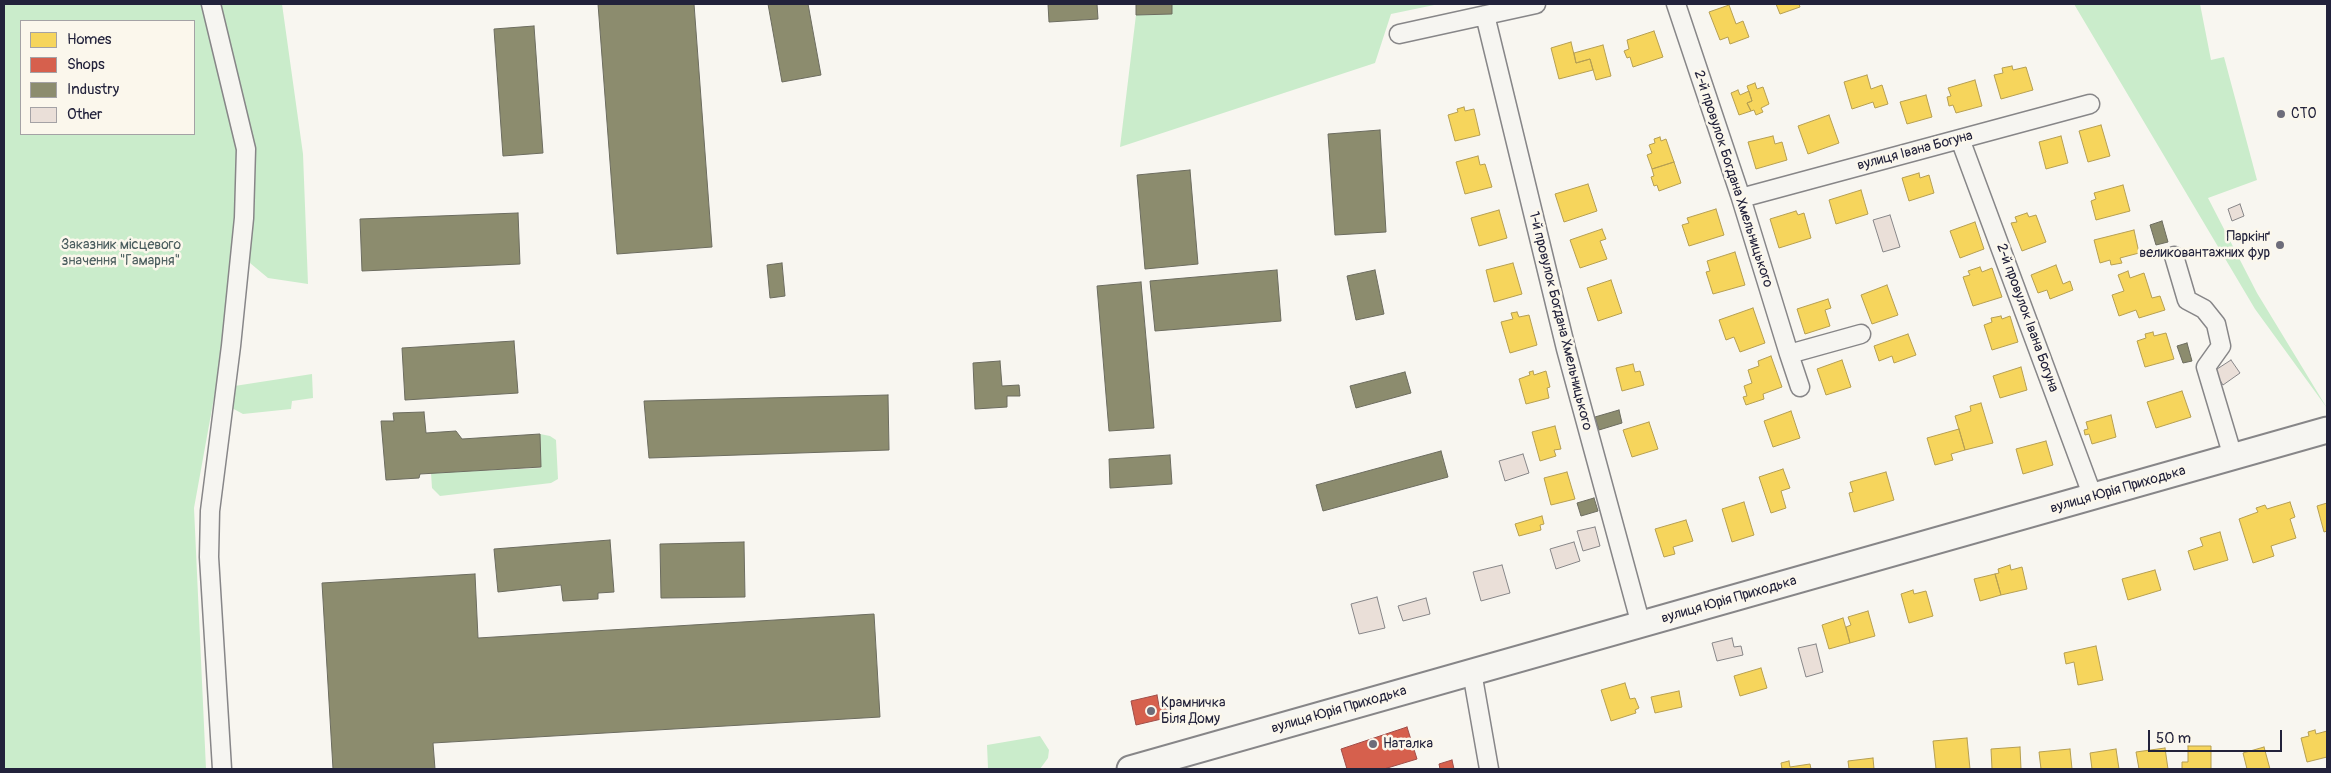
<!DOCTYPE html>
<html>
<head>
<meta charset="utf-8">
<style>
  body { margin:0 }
  #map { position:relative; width:2331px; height:773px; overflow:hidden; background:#f8f6f0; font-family:Pangolin,sans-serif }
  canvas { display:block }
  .frame { position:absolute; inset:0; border:5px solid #22223b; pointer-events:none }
  .legend { position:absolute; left:20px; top:20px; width:175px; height:115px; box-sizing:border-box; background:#fbf7ec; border:1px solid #a4a2a5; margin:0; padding:6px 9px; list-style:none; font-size:15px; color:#22223b }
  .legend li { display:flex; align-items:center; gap:10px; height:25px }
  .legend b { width:25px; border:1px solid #a4a2a5 }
  .scale { position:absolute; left:2148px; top:730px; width:134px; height:22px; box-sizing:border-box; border:2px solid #22223b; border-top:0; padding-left:6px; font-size:15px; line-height:18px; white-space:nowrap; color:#22223b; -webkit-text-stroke:4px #fbf7ec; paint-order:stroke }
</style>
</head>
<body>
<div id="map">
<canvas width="2331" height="773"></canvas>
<div class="frame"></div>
<ul class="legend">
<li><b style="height:14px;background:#f6d55c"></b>Homes</li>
<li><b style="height:14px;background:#d6604d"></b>Shops</li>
<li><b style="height:14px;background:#8c8c6e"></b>Industry</li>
<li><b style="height:14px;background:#eadfd8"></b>Other</li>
</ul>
<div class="scale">50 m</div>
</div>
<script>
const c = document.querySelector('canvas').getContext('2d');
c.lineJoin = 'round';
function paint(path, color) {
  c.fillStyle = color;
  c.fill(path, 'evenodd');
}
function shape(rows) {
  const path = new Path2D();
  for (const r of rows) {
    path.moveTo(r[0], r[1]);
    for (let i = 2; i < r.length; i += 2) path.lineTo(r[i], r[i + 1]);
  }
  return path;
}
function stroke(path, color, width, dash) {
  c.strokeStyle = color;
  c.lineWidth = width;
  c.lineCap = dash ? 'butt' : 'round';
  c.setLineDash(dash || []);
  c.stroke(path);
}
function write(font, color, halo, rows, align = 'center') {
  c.font = font + ' Pangolin,sans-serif';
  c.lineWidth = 5;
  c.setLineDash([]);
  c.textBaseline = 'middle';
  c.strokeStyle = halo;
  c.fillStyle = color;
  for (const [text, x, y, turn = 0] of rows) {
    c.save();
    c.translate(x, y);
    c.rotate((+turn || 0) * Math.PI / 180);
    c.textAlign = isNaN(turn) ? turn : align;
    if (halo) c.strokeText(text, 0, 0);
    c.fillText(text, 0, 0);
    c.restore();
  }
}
paint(shape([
  [4,4,282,4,303,154,308,284,268,278,250,263,245,248,239,260,194,508,206,769,4,769],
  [21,21,194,21,194,134,21,134],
  [1172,4,1439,4,1391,14,1375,63,1120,147,1136,15,1172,14],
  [2074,4,2200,4,2211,60,2224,57,2257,180,2208,198,2257,293,2327,408,2255,309],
  [312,374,313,398,292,401,291,409,243,414,230,407,228,387],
  [540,434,550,436,556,440,558,479,551,483,440,496,432,488,431,473,541,468],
  [1040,736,1049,750,1048,758,1040,769,986,769,988,768,987,745]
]), '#caeccb');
const homes = shape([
  [1776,4,1799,4,1800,7,1780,14,1776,4],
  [1729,5,1736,24,1743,21,1749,37,1730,44,1728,37,1720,40,1709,12,1729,5],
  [1654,31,1663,57,1633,67,1630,57,1627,58,1624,51,1629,49,1627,40,1654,31],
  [1571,42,1576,63,1590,59,1593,70,1559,79,1551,48,1571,42],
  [1603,45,1611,76,1596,80,1590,59,1576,63,1574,53,1603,45],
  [2012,66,2013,70,2026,67,2033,90,2001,99,1994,75,2003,73,2002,68,2012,66],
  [1867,75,1871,89,1882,85,1888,104,1875,108,1873,102,1852,109,1844,82,1867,75],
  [1975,80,1982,106,1956,113,1953,105,1949,106,1947,97,1951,96,1948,88,1975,80],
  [1755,83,1757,89,1763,87,1769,104,1761,108,1763,112,1756,115,1754,110,1751,111,1747,103,1752,101,1747,86,1755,83],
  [1738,90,1740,95,1749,91,1752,101,1747,103,1751,111,1739,115,1731,93,1738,90],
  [1926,95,1932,117,1907,124,1900,102,1926,95],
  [1464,107,1465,111,1474,109,1480,135,1455,141,1448,115,1458,112,1457,109,1464,107],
  [1829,115,1839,143,1808,154,1798,126,1829,115],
  [2101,125,2110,156,2088,162,2079,131,2101,125],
  [1773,136,1775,144,1782,142,1787,160,1756,169,1748,142,1773,136],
  [2061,136,2068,163,2046,169,2039,142,2061,136],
  [1660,137,1661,141,1666,139,1674,162,1652,169,1647,155,1652,153,1649,145,1655,143,1654,139,1660,137],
  [1478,156,1480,165,1485,164,1492,187,1465,194,1456,162,1478,156],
  [1674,162,1681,183,1659,191,1657,185,1654,186,1651,177,1654,176,1652,169,1674,162],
  [1919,173,1920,178,1929,175,1934,193,1909,201,1902,178,1919,173],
  [1588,184,1597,211,1564,222,1555,194,1588,184],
  [2123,185,2130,211,2096,220,2091,201,2096,199,2094,193,2123,185],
  [1861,190,1868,214,1836,224,1829,200,1861,190],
  [1716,209,1724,235,1689,246,1682,225,1689,223,1687,218,1716,209],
  [1499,210,1507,238,1479,246,1471,218,1499,210],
  [1796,211,1798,215,1804,213,1811,238,1779,248,1770,219,1796,211],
  [2027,213,2029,217,2036,215,2046,242,2022,251,2011,223,2017,222,2015,217,2027,213],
  [1975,222,1984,249,1960,258,1950,231,1975,222],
  [1602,229,1606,239,1600,241,1607,259,1580,268,1570,240,1602,229],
  [2134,230,2139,253,2120,258,2122,263,2111,265,2110,260,2100,263,2094,240,2134,230],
  [1735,252,1745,285,1713,294,1706,272,1710,271,1707,261,1735,252],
  [1513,263,1522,294,1494,302,1486,270,1513,263],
  [2056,265,2063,284,2070,281,2073,290,2050,299,2047,290,2038,293,2031,275,2056,265],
  [1980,267,1982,272,1992,268,2002,297,1973,306,1963,277,1970,275,1968,271,1980,267],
  [2128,271,2130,278,2144,273,2152,298,2160,296,2165,310,2139,318,2136,310,2119,316,2112,295,2124,291,2118,275,2128,271],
  [1611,280,1622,313,1598,321,1587,288,1611,280],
  [1887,285,1898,315,1872,324,1861,295,1887,285],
  [1828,299,1831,308,1825,310,1830,326,1805,334,1797,309,1828,299],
  [1753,308,1765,343,1740,352,1734,337,1726,340,1719,320,1753,308],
  [1517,312,1519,317,1529,315,1537,345,1510,353,1501,322,1513,319,1511,313,1517,312],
  [2001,316,2002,319,2010,316,2018,342,1992,350,1984,325,1992,322,1991,318,2001,316],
  [2153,332,2154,336,2166,333,2174,359,2145,367,2137,341,2146,338,2145,334,2153,332],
  [1908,334,1916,355,1894,363,1892,356,1879,361,1874,346,1908,334],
  [1771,356,1782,387,1763,394,1764,399,1746,405,1743,397,1747,396,1744,386,1752,383,1748,370,1759,366,1758,361,1771,356],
  [1842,360,1851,387,1826,395,1817,369,1842,360],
  [1633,364,1635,372,1640,371,1644,385,1622,391,1616,368,1633,364],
  [2021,367,2027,390,2000,398,1993,376,2021,367],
  [1533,371,1534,375,1546,371,1550,387,1547,388,1549,398,1526,404,1519,379,1530,375,1529,372,1533,371],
  [2182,391,2191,417,2156,428,2147,402,2182,391],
  [1981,403,1993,443,1965,450,1955,416,1971,411,1970,406,1981,403],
  [1791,411,1800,438,1773,447,1764,421,1791,411],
  [2111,415,2116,437,2092,444,2089,434,2085,435,2084,430,2088,429,2086,422,2111,415],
  [1649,422,1658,449,1632,457,1623,430,1649,422],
  [1555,426,1561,449,1554,450,1556,456,1540,461,1532,432,1555,426],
  [1959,429,1965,450,1951,454,1953,460,1935,465,1927,438,1959,429],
  [2046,441,2053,465,2023,474,2016,449,2046,441],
  [1783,469,1790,488,1781,491,1786,508,1771,513,1759,477,1783,469],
  [1567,472,1575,499,1551,505,1544,478,1567,472],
  [1886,472,1894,500,1854,512,1849,493,1853,492,1850,482,1886,472],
  [1744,502,1754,535,1732,542,1722,509,1744,502],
  [2290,502,2295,517,2290,519,2296,538,2271,546,2274,556,2253,563,2239,519,2258,512,2256,508,2265,505,2267,509,2290,502],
  [2327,503,2327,531,2324,532,2317,506,2327,503],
  [1542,516,1544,524,1540,525,1541,530,1519,536,1515,524,1542,516],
  [1686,520,1693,541,1673,547,1675,554,1664,557,1655,529,1686,520],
  [2220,532,2228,560,2194,570,2188,551,2203,546,2200,538,2220,532],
  [2010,565,2011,570,2022,567,2027,589,2001,595,1995,574,1999,573,1998,569,2010,565],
  [2155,570,2161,590,2128,600,2122,579,2155,570],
  [1995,574,2001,595,1980,601,1974,579,1995,574],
  [1913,590,1914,594,1926,591,1933,616,1909,623,1901,594,1913,590],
  [1868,611,1875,636,1850,643,1846,627,1851,625,1848,617,1868,611],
  [1843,618,1850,643,1829,649,1822,625,1843,618],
  [2096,646,2103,680,2078,685,2074,662,2066,664,2064,653,2096,646],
  [1761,668,1767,688,1740,696,1734,676,1761,668],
  [1625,683,1630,699,1635,698,1639,708,1635,710,1636,713,1611,721,1601,690,1625,683],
  [1679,691,1682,707,1655,713,1651,697,1679,691],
  [2315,730,2316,734,2327,731,2327,757,2307,762,2301,738,2309,736,2308,732,2315,730],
  [1967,738,1970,769,1936,769,1933,741,1967,738],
  [2188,746,2211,746,2211,769,2182,769,2182,762,2188,762,2188,746],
  [2020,747,2021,769,1992,769,1991,749,2020,747],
  [2264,747,2270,769,2247,769,2243,753,2264,747],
  [2165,748,2168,769,2139,769,2136,752,2165,748],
  [2070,749,2072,769,2041,769,2039,752,2070,749],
  [2116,749,2119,769,2092,769,2090,753,2116,749],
  [1873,758,1874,769,1849,769,1848,761,1873,758],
  [1789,761,1790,767,1810,764,1811,769,1782,769,1781,763,1789,761]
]);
paint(homes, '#f6d55c');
stroke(homes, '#b69f52', 1);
const shops = shape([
  [1157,695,1159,706,1167,704,1170,717,1136,725,1131,701,1157,695],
  [1407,727,1417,759,1384,769,1347,769,1341,749,1407,727],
  [1452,760,1454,769,1440,769,1439,764,1452,760]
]);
paint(shops, '#d6604d');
stroke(shops, '#a04d48', 1);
const industry = shape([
  [598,4,694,4,712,247,617,254,598,4],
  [768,4,808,4,821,75,782,82,768,4],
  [1048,4,1097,4,1098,19,1049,22,1048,4],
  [1136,4,1172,4,1172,14,1136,15,1136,4],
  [534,26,543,153,503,156,494,29,534,26],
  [1380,130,1386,232,1335,235,1328,134,1380,130],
  [1190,170,1198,264,1145,269,1137,175,1190,170],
  [518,213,520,264,362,271,360,219,518,213],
  [2162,221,2168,242,2156,245,2150,225,2162,221],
  [782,263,785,296,770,298,767,265,782,263],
  [1277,270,1281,321,1155,331,1150,281,1277,270],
  [1375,270,1384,314,1356,320,1347,276,1375,270],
  [1141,282,1154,428,1109,431,1097,286,1141,282],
  [514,341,518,393,405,400,402,348,514,341],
  [2187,343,2192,361,2183,363,2177,346,2187,343],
  [1000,361,1002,386,1019,385,1020,396,1007,396,1007,407,975,409,973,363,1000,361],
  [1405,372,1411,393,1356,408,1350,386,1405,372],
  [888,395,889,450,649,458,644,401,888,395],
  [1619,410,1622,423,1599,430,1595,417,1619,410],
  [424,412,426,433,456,431,462,439,540,434,541,467,420,474,419,478,386,480,381,421,394,421,393,413,424,412],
  [1441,451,1448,477,1323,511,1316,485,1441,451],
  [1170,455,1172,484,1110,488,1109,459,1170,455],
  [1594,498,1598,511,1581,516,1577,503,1594,498],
  [610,540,614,592,598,593,598,599,563,601,561,585,498,592,494,549,610,540],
  [744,542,745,597,661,598,660,544,744,542],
  [475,574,478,638,874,614,880,717,433,743,435,769,333,769,322,583,475,574]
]);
paint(industry, '#8c8c6e');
stroke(industry, '#6c6c5f', 1);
const building = shape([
  [2240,204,2244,216,2232,221,2228,209,2240,204],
  [1890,215,1900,247,1883,252,1873,220,1890,215],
  [2231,360,2240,373,2223,385,2214,371,2231,360],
  [1523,454,1529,473,1505,481,1499,461,1523,454],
  [1595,527,1600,546,1583,551,1577,531,1595,527],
  [1574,542,1580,561,1556,569,1550,549,1574,542],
  [1502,565,1510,593,1481,601,1473,572,1502,565],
  [1377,597,1385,628,1359,634,1351,604,1377,597],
  [1426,598,1430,614,1403,621,1398,606,1426,598],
  [1732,638,1734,647,1741,646,1743,655,1717,661,1712,643,1732,638],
  [1816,644,1823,672,1806,677,1798,648,1816,644]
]);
paint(building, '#eadfd8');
stroke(building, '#878688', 1);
const street = shape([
  [211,4,246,149,244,218,231,346,210,511,209,557,222,769],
  [1676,4,1741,198,1789,354],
  [1485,15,1566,349,1641,625],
  [1399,34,1536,4],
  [1960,139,2093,497],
  [1741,198,2090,104],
  [2174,256,2187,300,2204,309,2216,324,2221,346,2206,367,2233,457],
  [1800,387,1789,354,1861,334],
  [1472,672,1489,769]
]);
const secondary = shape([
  [1130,769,2327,430]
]);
stroke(street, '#878688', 21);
stroke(secondary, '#878688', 29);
stroke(street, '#f6f5f1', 18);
stroke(secondary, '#f6f5f1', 25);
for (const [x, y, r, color] of [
  [2281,114,5,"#6d6c7a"],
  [2280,245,5,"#6d6c7a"],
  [1151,711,5,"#6d6c7a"],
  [1373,744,5,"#6d6c7a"]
]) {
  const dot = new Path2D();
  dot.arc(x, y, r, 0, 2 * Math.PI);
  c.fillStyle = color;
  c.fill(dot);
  stroke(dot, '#fbf7ec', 2);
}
write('14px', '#22223b', '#fbf7ec', [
  ["СТО",2291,114],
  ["Паркінґ",2270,237,"right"],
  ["великовантажних фур",2270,253,"right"],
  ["Крамничка",1161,703],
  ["Біля Дому",1161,719],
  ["Наталка",1383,744]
], 'left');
write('14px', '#22223b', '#fbf7ec', [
  ["вулиця Івана Богуна",1915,151,-15],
  ["2-й провулок Богдана Хмельницького",1733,179,72],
  ["2-й провулок Івана Богуна",2027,318,70],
  ["1-й провулок Богдана Хмельницького",1560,321,76],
  ["вулиця Юрія Приходька",2118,490,-16],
  ["вулиця Юрія Приходька",1729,600,-16],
  ["вулиця Юрія Приходька",1339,710,-16]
]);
write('14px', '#495c5d', '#fbf7ec', [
  ["Заказник місцевого",121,245],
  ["значення \"Гамарня\"",121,261]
]);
</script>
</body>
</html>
